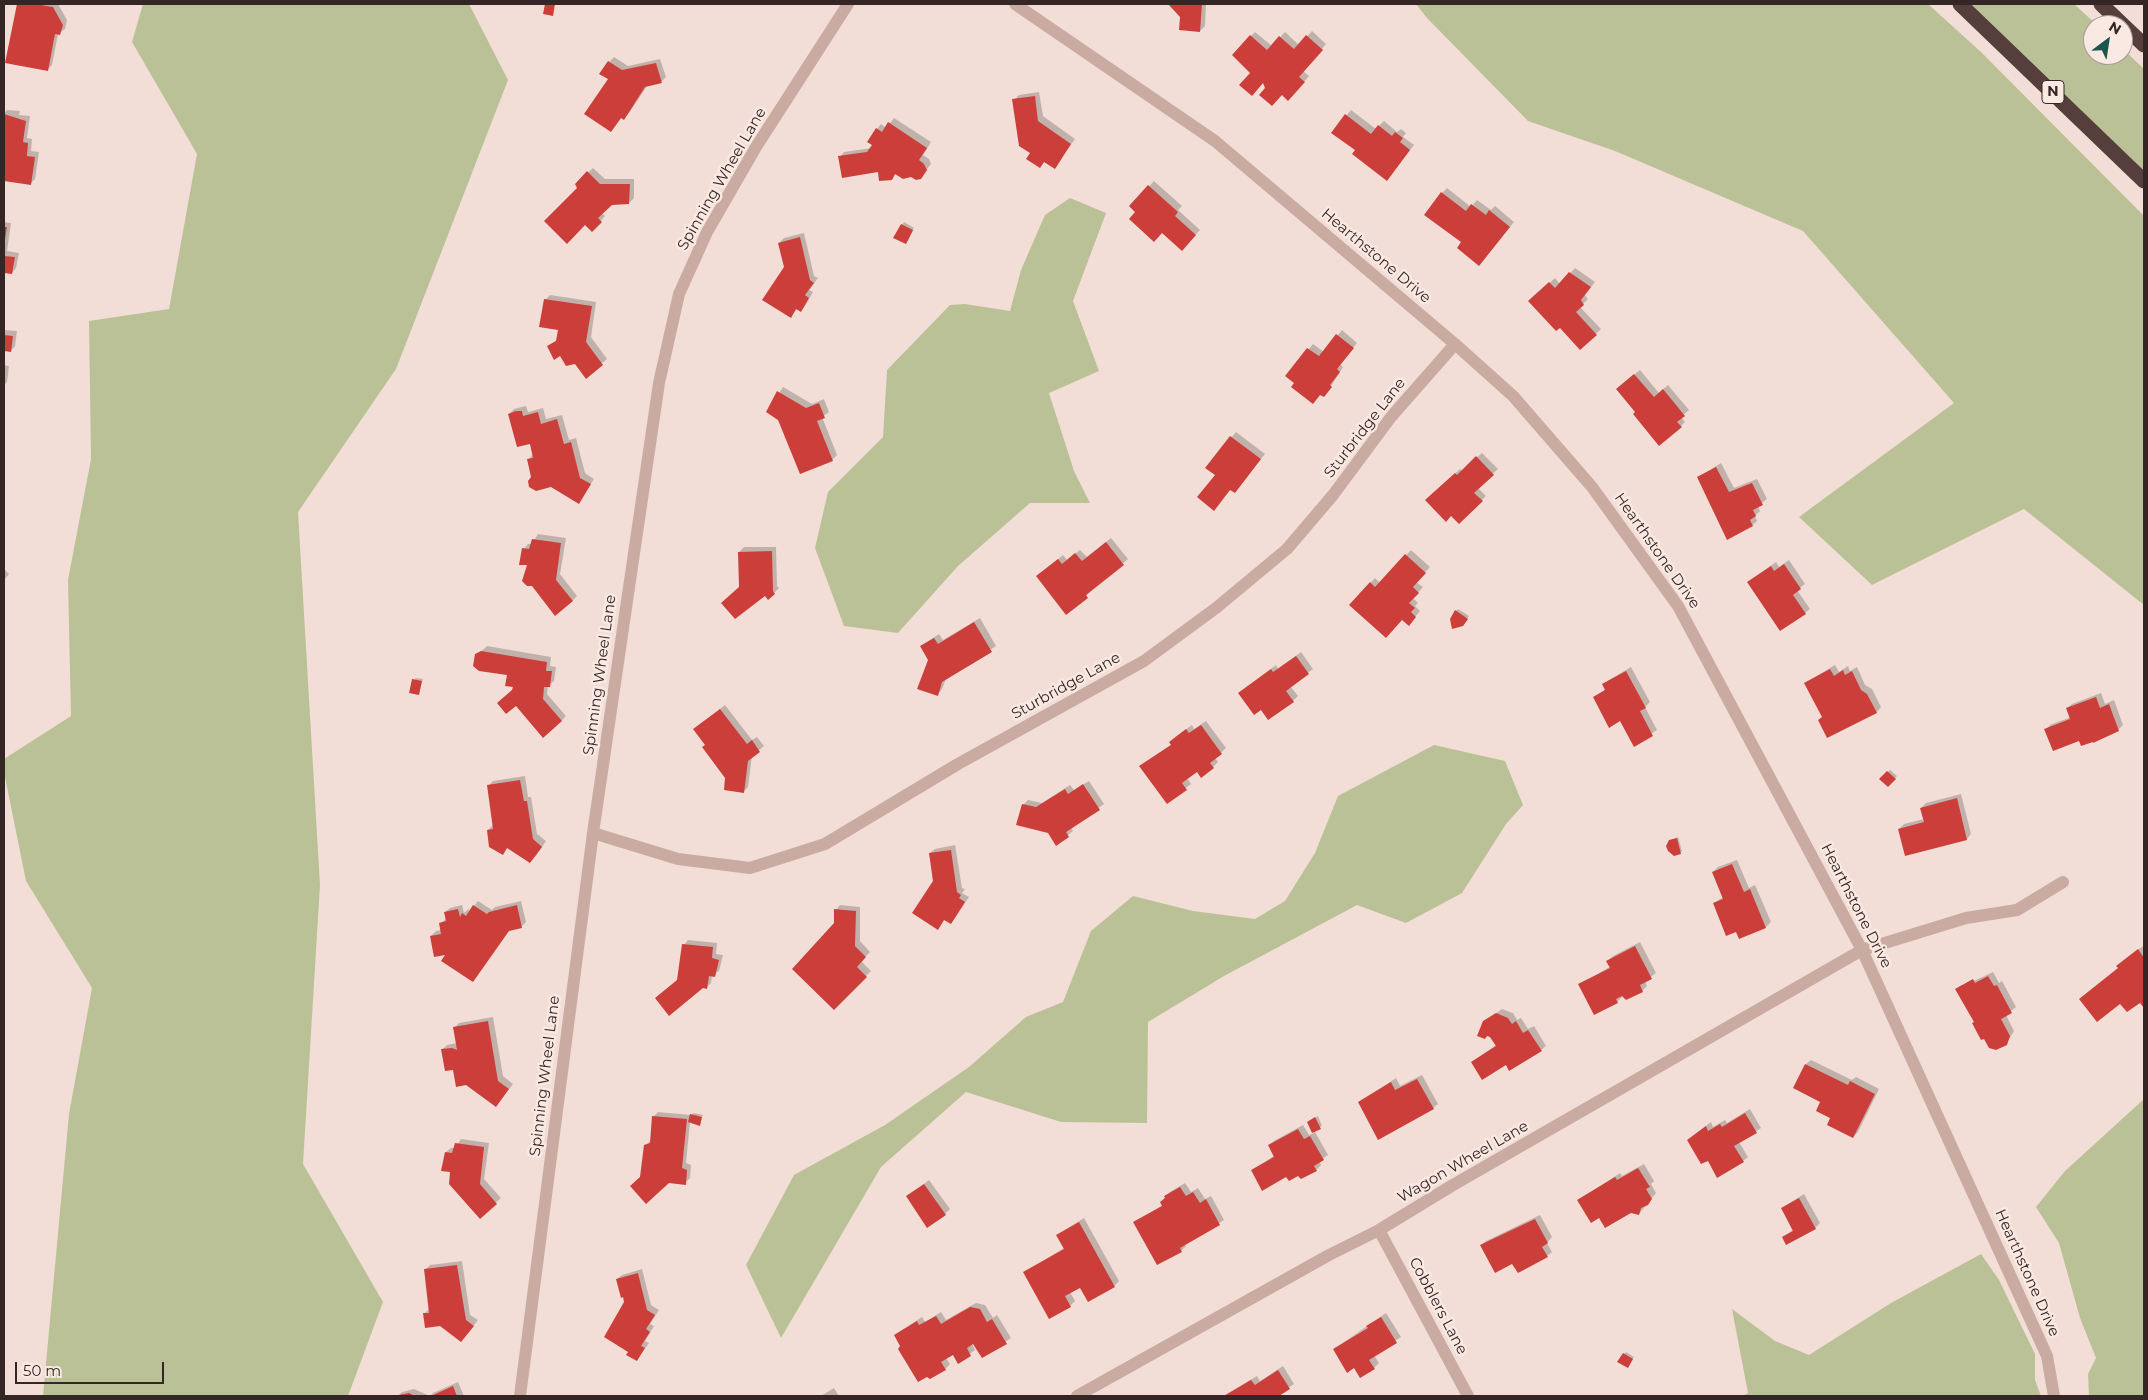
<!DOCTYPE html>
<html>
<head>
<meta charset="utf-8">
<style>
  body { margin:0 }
  #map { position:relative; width:2148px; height:1400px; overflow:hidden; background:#f2ded6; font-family:Montserrat,sans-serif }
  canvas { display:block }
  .frame { position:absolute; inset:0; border:5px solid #342624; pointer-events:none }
  .north { position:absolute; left:2083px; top:15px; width:50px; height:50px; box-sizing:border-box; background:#f9e9e2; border:1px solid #aa9b96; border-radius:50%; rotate:31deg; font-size:14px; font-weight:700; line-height:20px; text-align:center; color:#342624 }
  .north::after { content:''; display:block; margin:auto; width:18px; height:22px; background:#19564d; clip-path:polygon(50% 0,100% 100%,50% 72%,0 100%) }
  .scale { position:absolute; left:15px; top:1362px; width:149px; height:22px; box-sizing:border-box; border:2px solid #342624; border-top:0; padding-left:6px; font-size:15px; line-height:18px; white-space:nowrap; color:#342624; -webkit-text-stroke:4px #f9e9e2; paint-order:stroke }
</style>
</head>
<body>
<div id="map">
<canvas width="2148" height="1400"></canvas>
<div class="frame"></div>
<div class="north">N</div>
<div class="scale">50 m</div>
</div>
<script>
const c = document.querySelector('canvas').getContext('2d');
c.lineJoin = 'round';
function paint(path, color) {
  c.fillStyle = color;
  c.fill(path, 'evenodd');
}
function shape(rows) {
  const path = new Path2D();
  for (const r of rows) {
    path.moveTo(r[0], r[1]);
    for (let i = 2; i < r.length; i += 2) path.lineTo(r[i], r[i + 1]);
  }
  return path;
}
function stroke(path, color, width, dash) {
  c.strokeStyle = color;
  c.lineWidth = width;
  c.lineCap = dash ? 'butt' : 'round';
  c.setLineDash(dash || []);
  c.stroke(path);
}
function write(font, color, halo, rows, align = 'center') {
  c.font = font + ' Montserrat,sans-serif';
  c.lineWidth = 5;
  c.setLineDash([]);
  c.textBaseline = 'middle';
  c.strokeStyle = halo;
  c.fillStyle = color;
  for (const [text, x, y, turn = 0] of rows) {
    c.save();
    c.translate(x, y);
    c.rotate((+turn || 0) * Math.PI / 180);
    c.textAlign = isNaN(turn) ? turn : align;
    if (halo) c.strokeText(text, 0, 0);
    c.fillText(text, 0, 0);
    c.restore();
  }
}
paint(shape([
  [143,4,469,4,508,80,396,369,298,512,320,885,303,1164,383,1302,348,1396,43,1396,69,1114,92,988,26,881,4,772,4,759,71,716,68,580,91,459,89,321,169,309,197,154,132,42],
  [1416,4,1928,4,1981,52,2144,216,2144,605,2024,509,1872,585,1799,517,1954,403,1803,231,1615,151,1528,121,1427,18],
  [1970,4,2074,4,2097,25,2093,25,2093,55,2123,55,2123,49,2144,69,2144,171],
  [1070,198,1106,213,1073,301,1099,371,1049,393,1074,471,1090,503,1030,503,958,566,898,633,844,626,815,548,828,492,883,437,887,370,950,305,965,304,1010,311,1021,270,1045,215],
  [1434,745,1505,761,1523,805,1506,824,1462,893,1406,923,1357,905,1224,976,1148,1022,1147,1123,1061,1122,966,1092,881,1167,781,1338,746,1265,794,1175,885,1125,969,1067,1026,1017,1063,1002,1091,931,1133,896,1193,911,1255,919,1285,901,1315,853,1338,796],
  [2144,1099,2144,1396,2089,1396,2088,1374,2096,1358,2080,1318,2059,1243,2036,1207,2065,1171],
  [1981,1254,1999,1280,2035,1354,2035,1380,2041,1396,1742,1396,1748,1393,1732,1309,1775,1341,1809,1355,1891,1303]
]), '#bbc196');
paint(shape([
  [18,4,58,4,67,20,65,29,58,34,52,65,47,70,7,62],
  [1170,4,1206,4,1205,26,1200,31],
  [1312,31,1326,44,1303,71,1309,76,1293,95,1266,88,1264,81,1251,73,1251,36,1255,32,1272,46,1285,32,1299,45],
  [614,57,628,66,660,59,666,77,661,82,647,86,629,113,624,118,622,117,611,131,609,62],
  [1039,92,1043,116,1075,139,1055,167,1045,161,1040,166,1032,153,1014,100,1019,95],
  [7,110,20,111,19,115,30,116,27,138,32,139,31,151,39,152,35,179,30,184,4,180,4,113],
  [1351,110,1376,129,1384,121,1397,132,1401,129,1406,133,1403,137,1414,145,1391,174,1333,132],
  [894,118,931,142,923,155,929,159,931,164,920,178,897,173,891,178,879,171,840,157,844,152,872,148,877,129,881,124,886,128],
  [593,168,605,179,634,179,634,198,629,203,611,203,602,213,605,216,592,230,586,224,576,184],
  [1154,181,1182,206,1178,210,1200,230,1187,244,1131,206],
  [1447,188,1471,207,1477,200,1491,210,1495,206,1514,222,1479,265,1442,193],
  [4,222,11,223,7,251,19,253,16,268,12,273,4,272,4,275],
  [904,222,914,228,908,241,895,237],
  [804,233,814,276,818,278,809,290,813,292,805,306,800,310,797,309,790,317,785,268,779,243,784,238],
  [1575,268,1595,282,1585,295,1588,299,1580,307,1601,329,1580,349,1535,296,1555,278,1560,284],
  [550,295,596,302,591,337,607,359,586,377,576,362,549,346,558,339,559,329,546,299],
  [4,330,17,331,15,346,11,351,4,350],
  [1342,330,1357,343,1340,364,1343,367,1328,391,1296,382,1287,376,1313,344,1324,352],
  [4,365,9,366,7,382,4,385],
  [1640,370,1659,393,1668,385,1689,410,1681,417,1685,422,1681,426,1637,412,1623,384],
  [783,387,812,404,824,399,829,412,822,417,837,455,832,460,767,412],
  [526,406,528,412,543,408,546,419,562,415,569,440,576,438,585,473,594,479,579,502,533,477,528,460,533,454,531,443,509,414,514,409],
  [1236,432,1265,454,1239,487,1207,467],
  [1482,453,1498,469,1478,488,1486,496,1459,522,1451,515,1427,500,1460,469,1462,471],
  [1721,463,1734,488,1757,479,1767,499,1758,506,1760,511,1755,516,1757,521,1753,525,1699,477],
  [538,534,566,538,560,574,577,596,572,601,529,564,524,549,528,544,532,544],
  [1111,538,1128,559,1066,613,1042,572,1063,555,1067,560,1080,550,1087,557],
  [744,547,776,547,777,586,779,588,769,598,765,594,740,587,739,552],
  [1411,550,1430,567,1416,582,1423,587,1413,598,1418,603,1415,606,1420,611,1409,624,1402,618,1351,604,1375,578,1380,583],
  [1789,560,1805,584,1797,590,1810,609,1805,613,1748,582,1776,562,1779,567],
  [4,569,9,574,4,580],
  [1458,609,1469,616,1465,622,1456,611],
  [980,618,996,646,946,679,942,689,938,694,929,660,921,646,939,634,943,640],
  [487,646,551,657,550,666,556,667,554,681,548,686,547,694,566,716,561,721,513,690,515,685,508,674,477,655],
  [1301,652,1313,669,1290,686,1298,696,1293,701,1261,709,1239,693,1276,665,1278,669],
  [1835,665,1839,672,1848,666,1850,671,1857,667,1865,685,1872,689,1881,707,1877,712,1828,737,1823,716,1805,683],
  [1631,667,1650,702,1645,707,1657,730,1634,745,1621,720,1594,698,1606,689,1604,684,1609,680],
  [416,678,423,679,418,694,414,680],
  [2101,693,2105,704,2114,700,2123,725,2118,730,2080,739,2046,730,2050,725,2071,717,2067,708,2072,704],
  [725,705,752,740,757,737,764,746,752,756,748,787,744,791,727,778,706,745,700,725],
  [1206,721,1226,748,1215,758,1218,762,1213,767,1201,776,1197,771,1187,778,1191,784,1168,802,1140,766,1172,744,1175,737,1192,725,1194,729],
  [1890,770,1897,776,1888,786,1880,779],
  [525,776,528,797,531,797,537,834,546,841,535,857,508,847,503,853,488,830,493,825,488,786,493,781],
  [1089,781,1104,804,1071,827,1073,831,1057,844,1049,832,1023,805,1028,800,1042,803,1070,785,1074,790],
  [1961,794,1971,834,1967,839,1899,829,1904,824,1924,819,1921,808,1926,803],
  [1678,837,1682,851,1680,853,1670,841],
  [955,845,962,888,965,889,962,893,969,897,955,918,950,923,945,919,938,928,930,853,935,849],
  [1737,860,1749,888,1755,885,1771,922,1766,927,1740,938,1737,930,1714,903,1723,897,1713,872,1718,867],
  [478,901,492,910,495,907,521,901,526,922,521,927,447,953,431,936,436,931,441,930,440,924,447,918,445,912,450,908,462,905,464,913,468,909,470,911],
  [840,905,860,907,860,941,870,952,861,961,871,971,834,1008,836,910],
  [688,940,717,943,716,954,723,955,719,971,712,975,711,983,706,988,678,980,684,945],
  [1640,942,1656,973,1645,981,1647,986,1642,991,1623,996,1617,1002,1580,985,1611,966,1608,961,1613,956],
  [2143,946,2144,947,2143,1005,2120,968,2123,961],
  [1993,972,1999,983,2002,981,2016,1007,2006,1015,2014,1031,2006,1044,1975,1021,1957,989,1961,985,1961,987],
  [1502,1009,1513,1013,1517,1020,1521,1018,1528,1029,1534,1026,1546,1046,1541,1050,1506,1064,1472,1062,1496,1045,1488,1035,1485,1038,1484,1022],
  [493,1017,503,1076,513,1084,496,1106,454,1069,442,1050,447,1045,457,1043,454,1028,459,1023],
  [1811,1060,1852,1080,1856,1077,1879,1089,1858,1132,1853,1137,1822,1101,1806,1064],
  [1422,1075,1438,1104,1433,1108,1359,1102,1396,1078,1400,1086],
  [1750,1109,1761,1128,1739,1142,1748,1157,1743,1161,1694,1135,1711,1122,1713,1127,1725,1120,1727,1123],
  [658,1112,691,1115,694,1113,703,1115,699,1125,690,1122,686,1163,691,1165,690,1178,685,1183,642,1177,645,1146,651,1140,653,1117],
  [1318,1116,1322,1126,1314,1130,1328,1155,1319,1161,1321,1165,1316,1170,1287,1175,1253,1170,1275,1155,1270,1145,1274,1141,1303,1125,1309,1135,1314,1133,1308,1122],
  [461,1139,489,1143,484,1179,501,1198,480,1217,446,1152,451,1148,455,1148],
  [1644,1164,1654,1181,1651,1184,1656,1193,1639,1214,1631,1211,1600,1216,1579,1200,1620,1173,1622,1176],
  [929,1180,950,1209,945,1214,907,1197],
  [1185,1183,1191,1192,1198,1188,1205,1199,1211,1196,1224,1220,1185,1244,1186,1246,1181,1251,1135,1222,1163,1205,1161,1202,1170,1192],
  [1804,1194,1820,1223,1815,1228,1783,1237,1794,1229,1782,1208],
  [1540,1215,1552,1237,1547,1243,1552,1252,1547,1256,1513,1262,1481,1245,1486,1241],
  [1084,1218,1119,1281,1114,1286,1080,1286,1070,1292,1075,1301,1070,1306,1025,1272,1064,1248,1057,1235],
  [462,1261,470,1315,478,1320,466,1335,424,1314,430,1308,425,1270,430,1265],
  [642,1269,651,1305,659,1310,650,1324,654,1326,645,1341,649,1343,637,1359,630,1351,626,1302,617,1279,622,1275],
  [976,1303,985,1305,993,1318,997,1315,1011,1338,983,1357,974,1342,972,1344,975,1350,958,1362,953,1354,946,1358,950,1364,945,1369,902,1346,895,1335,922,1317,925,1322,941,1312,946,1320],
  [1386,1313,1401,1337,1374,1355,1379,1363,1374,1368,1354,1367,1334,1349],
  [1626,1352,1634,1357,1629,1365,1624,1354],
  [1283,1366,1294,1384,1276,1396,1223,1396,1257,1376,1260,1381],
  [458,1382,464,1396,430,1396,433,1393],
  [834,1388,839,1396,821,1396],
  [414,1389,430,1396,398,1396,402,1392]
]), '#0003');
paint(shape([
  [17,4,35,4,53,7,63,25,60,35,55,34,48,71,5,63],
  [545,4,555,4,553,16,543,14],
  [1168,4,1202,4,1200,32,1179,30,1180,17],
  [1250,35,1267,50,1279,36,1294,49,1306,35,1323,50,1299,77,1305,82,1288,101,1282,95,1272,106,1259,95,1265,88,1263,83,1252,96,1239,85,1250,73,1232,55],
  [608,61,622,70,656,63,662,83,645,87,624,120,621,118,611,132,584,114,608,79,599,74],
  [1035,96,1038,121,1071,144,1055,169,1044,162,1040,168,1026,159,1030,153,1019,146,1012,99],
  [4,114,26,121,23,142,28,143,27,156,35,157,31,185,4,181],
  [1345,114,1371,134,1378,125,1392,136,1395,132,1403,138,1400,142,1410,150,1387,181,1352,154,1355,150,1331,133],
  [888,122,927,148,919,160,924,164,927,170,921,179,916,180,911,177,903,179,895,174,892,180,879,181,878,172,842,178,838,156,867,152,872,145,867,142,876,128,882,132],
  [587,171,600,184,630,184,629,204,612,205,598,218,602,222,592,232,585,225,567,244,544,221,577,188,575,184],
  [1148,185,1178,212,1175,216,1196,235,1182,251,1162,233,1154,242,1129,219,1135,212,1129,206],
  [1441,192,1466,211,1471,204,1486,215,1489,210,1510,227,1479,266,1457,248,1461,242,1424,215],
  [901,224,913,230,906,244,893,238],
  [4,227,7,227,5,240,4,240],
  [800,237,810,280,814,283,805,295,809,298,801,312,796,309,791,318,762,300,784,267,778,243],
  [4,256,15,257,12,274,4,273],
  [1569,272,1591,287,1581,300,1584,305,1576,312,1597,335,1580,350,1560,328,1556,331,1528,301,1549,282,1555,288],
  [544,299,592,306,586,342,603,365,586,379,575,364,566,366,560,356,554,360,547,346,556,341,558,330,539,327],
  [1336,334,1354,348,1337,369,1340,372,1330,385,1332,387,1324,397,1320,395,1313,404,1291,387,1294,383,1285,376,1307,348,1319,356],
  [4,335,13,336,11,352,4,351],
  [1634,374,1654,397,1663,389,1685,416,1677,422,1682,427,1659,446,1633,414,1635,412,1616,389],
  [777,391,806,408,819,403,825,418,817,421,833,461,800,474,778,420,766,412],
  [516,411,522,411,523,416,538,412,541,424,557,419,564,444,571,442,580,478,591,484,579,504,551,487,536,491,529,487,528,481,531,477,527,459,533,458,530,444,517,447,508,414],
  [1230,436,1261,459,1235,493,1230,490,1214,511,1197,497,1215,475,1205,468],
  [1476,456,1494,475,1474,493,1483,501,1459,524,1451,516,1446,522,1425,500,1455,473,1457,475],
  [1716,467,1729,492,1752,483,1763,505,1753,510,1756,516,1750,520,1753,526,1727,540,1697,477],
  [532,539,561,543,556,580,573,601,555,616,532,586,527,586,522,581,527,565,519,565,522,548,529,549],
  [1106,542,1124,565,1086,595,1088,598,1066,615,1036,576,1058,559,1062,564,1075,553,1082,561],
  [772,551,773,591,775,594,768,600,765,596,735,619,721,603,739,587,738,552],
  [1405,554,1426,573,1413,587,1419,593,1409,603,1415,608,1411,612,1416,617,1409,626,1402,620,1386,638,1349,605,1370,582,1375,587],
  [1784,564,1801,589,1793,595,1806,614,1780,631,1747,582,1771,566,1774,571],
  [1455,610,1468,619,1463,626,1452,629,1450,619],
  [974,622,992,652,942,682,938,696,917,689,928,660,920,646,934,638,938,644],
  [481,651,547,662,546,671,552,671,550,687,544,687,543,699,562,721,543,738,516,706,506,714,497,703,512,690,513,687,505,686,507,675,479,671,473,666,475,654],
  [1296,656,1309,674,1286,691,1294,702,1268,720,1261,710,1254,715,1238,693,1271,669,1273,672],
  [1830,669,1834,676,1843,670,1845,675,1852,671,1861,690,1867,694,1877,713,1827,738,1818,720,1822,717,1804,683],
  [1626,671,1646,708,1640,711,1653,736,1634,747,1620,721,1609,728,1593,697,1605,690,1602,684],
  [412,679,422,681,419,695,409,693],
  [2096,697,2100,708,2109,704,2119,731,2093,743,2093,742,2081,746,2079,741,2053,751,2044,729,2070,719,2066,708],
  [720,709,747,744,752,740,760,752,748,761,744,793,724,790,725,778,702,747,705,745,693,729],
  [1201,725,1222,754,1210,763,1214,768,1201,778,1197,772,1182,783,1187,790,1167,804,1139,766,1171,745,1169,742,1186,729,1189,733],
  [1887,771,1896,779,1888,787,1879,779],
  [520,780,524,801,527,801,533,839,542,847,530,863,507,848,503,855,489,847,487,830,493,829,487,785],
  [1083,784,1100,810,1066,832,1069,837,1056,846,1048,833,1016,825,1022,804,1036,807,1065,789,1068,794],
  [1957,798,1967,840,1905,856,1898,829,1924,822,1920,808],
  [1677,838,1681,854,1674,856,1668,851,1666,846,1669,840],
  [951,850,957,892,961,895,959,898,965,902,951,924,944,920,938,930,912,913,933,881,929,853],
  [1732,864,1744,892,1750,889,1766,928,1739,939,1736,932,1726,936,1713,903,1723,899,1712,872],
  [473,905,487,914,489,912,517,905,522,928,509,931,473,982,441,961,445,955,434,957,430,936,441,934,439,923,446,921,444,912,458,909,460,917,462,913,466,916],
  [834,909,856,911,855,946,866,957,857,967,867,977,834,1010,792,969,834,923],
  [682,944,713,947,712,958,719,960,715,977,709,976,707,989,703,988,669,1016,655,998,677,980],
  [1635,946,1652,979,1640,985,1643,992,1626,1000,1622,996,1616,999,1618,1003,1594,1015,1578,984,1610,968,1606,961],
  [2138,949,2144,958,2144,1008,2140,1003,2127,1012,2120,1004,2097,1022,2079,999,2118,968,2116,966],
  [1988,976,1994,986,1997,985,2012,1013,2001,1019,2010,1036,2007,1045,1996,1050,1989,1048,1984,1039,1981,1040,1972,1023,1974,1022,1955,989,1973,979,1975,983],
  [1496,1013,1508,1018,1512,1024,1516,1021,1523,1033,1528,1030,1542,1051,1509,1071,1506,1065,1482,1080,1471,1062,1496,1046,1490,1037,1487,1036,1485,1039,1477,1036,1483,1021],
  [488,1021,498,1081,509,1089,496,1107,466,1085,456,1087,453,1070,445,1071,441,1049,452,1048,457,1050,453,1027],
  [1805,1064,1848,1085,1850,1081,1875,1094,1853,1138,1827,1125,1830,1118,1816,1111,1820,1102,1793,1088],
  [1417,1079,1434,1109,1378,1140,1358,1102,1391,1082,1395,1090],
  [1745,1113,1757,1133,1734,1146,1744,1162,1717,1178,1708,1161,1701,1164,1687,1140,1706,1126,1708,1131,1720,1124,1722,1127],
  [690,1114,702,1117,700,1126,688,1122],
  [652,1116,687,1119,682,1168,687,1170,686,1185,669,1183,646,1204,630,1186,640,1177,644,1145,650,1143],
  [1315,1117,1321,1129,1312,1133,1307,1122],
  [1298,1129,1304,1139,1310,1136,1324,1160,1314,1166,1317,1171,1301,1179,1298,1176,1289,1181,1286,1177,1262,1191,1251,1170,1274,1157,1268,1145],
  [455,1143,484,1147,480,1184,497,1204,480,1219,449,1184,450,1172,441,1171,445,1152,452,1153],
  [1638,1168,1650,1187,1646,1189,1652,1199,1648,1205,1641,1208,1639,1215,1631,1213,1605,1228,1599,1218,1591,1223,1577,1200,1615,1177,1617,1180],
  [924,1184,946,1215,927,1228,906,1196],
  [1180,1187,1186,1196,1193,1192,1200,1203,1206,1199,1220,1225,1180,1248,1182,1252,1157,1265,1133,1222,1162,1206,1160,1202,1165,1198,1164,1196],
  [1799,1198,1816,1229,1786,1245,1782,1237,1793,1231,1781,1208],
  [1535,1219,1548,1243,1542,1247,1548,1257,1518,1273,1512,1264,1495,1273,1480,1245],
  [1079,1222,1115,1287,1088,1302,1080,1288,1065,1296,1071,1307,1049,1319,1023,1272,1064,1249,1056,1235],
  [457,1265,466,1320,474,1326,461,1342,440,1326,425,1328,423,1313,429,1313,424,1269],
  [638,1273,647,1310,655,1315,646,1329,650,1332,641,1346,645,1348,637,1361,626,1355,628,1352,604,1337,624,1302,623,1297,621,1298,616,1279],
  [970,1307,980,1309,987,1322,992,1319,1007,1344,982,1358,973,1344,967,1348,971,1356,958,1364,953,1355,941,1362,946,1370,930,1379,927,1377,918,1382,898,1349,900,1346,894,1335,917,1321,919,1325,936,1316,941,1324],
  [1381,1317,1397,1343,1369,1360,1375,1369,1360,1378,1354,1368,1347,1373,1333,1349,1368,1328,1366,1326],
  [1623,1353,1633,1359,1628,1368,1617,1362],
  [1278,1370,1290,1389,1279,1396,1224,1396,1251,1380,1255,1385],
  [453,1386,457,1396,431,1396],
  [409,1393,415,1396,399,1396,399,1395]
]), '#cb3e3a');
stroke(shape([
  [1015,4,1215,141,1455,344,1513,396,1592,487,1678,606,1862,950,2047,1356,2054,1396],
  [593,833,678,859,750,868,825,844,958,764,1144,661,1216,608,1287,549,1333,495,1391,417,1455,344],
  [1379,1230,1468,1396],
  [520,1396,593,833,659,383,679,294,707,232,756,147,848,4],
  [1077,1396,1329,1255,1379,1230,1453,1185,1862,950,1966,918,2017,910,2063,882]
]), '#caaba2', 12);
stroke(shape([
  [1960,4,2144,181],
  [2101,4,2144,45]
]), '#553e3b', 15);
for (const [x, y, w] of [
  [2053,92,22]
]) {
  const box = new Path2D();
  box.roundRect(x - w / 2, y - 11.5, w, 23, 4);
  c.fillStyle = '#f9e9e2';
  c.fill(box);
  stroke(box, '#342624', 1);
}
write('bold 14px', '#342624', null, [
  ["N",2053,92]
]);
write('15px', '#342624', '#f9e9e2', [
  ["Spinning Wheel Lane",722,179,-60],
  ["Hearthstone Drive",1376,256,40],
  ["Sturbridge Lane",1365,428,-52],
  ["Hearthstone Drive",1657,551,55],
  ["Spinning Wheel Lane",600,675,-82],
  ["Sturbridge Lane",1066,686,-29],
  ["Hearthstone Drive",1856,906,63],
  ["Spinning Wheel Lane",545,1076,-83],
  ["Wagon Wheel Lane",1463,1162,-30],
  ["Hearthstone Drive",2027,1273,66],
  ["Cobblers Lane",1438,1306,62]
]);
</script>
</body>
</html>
